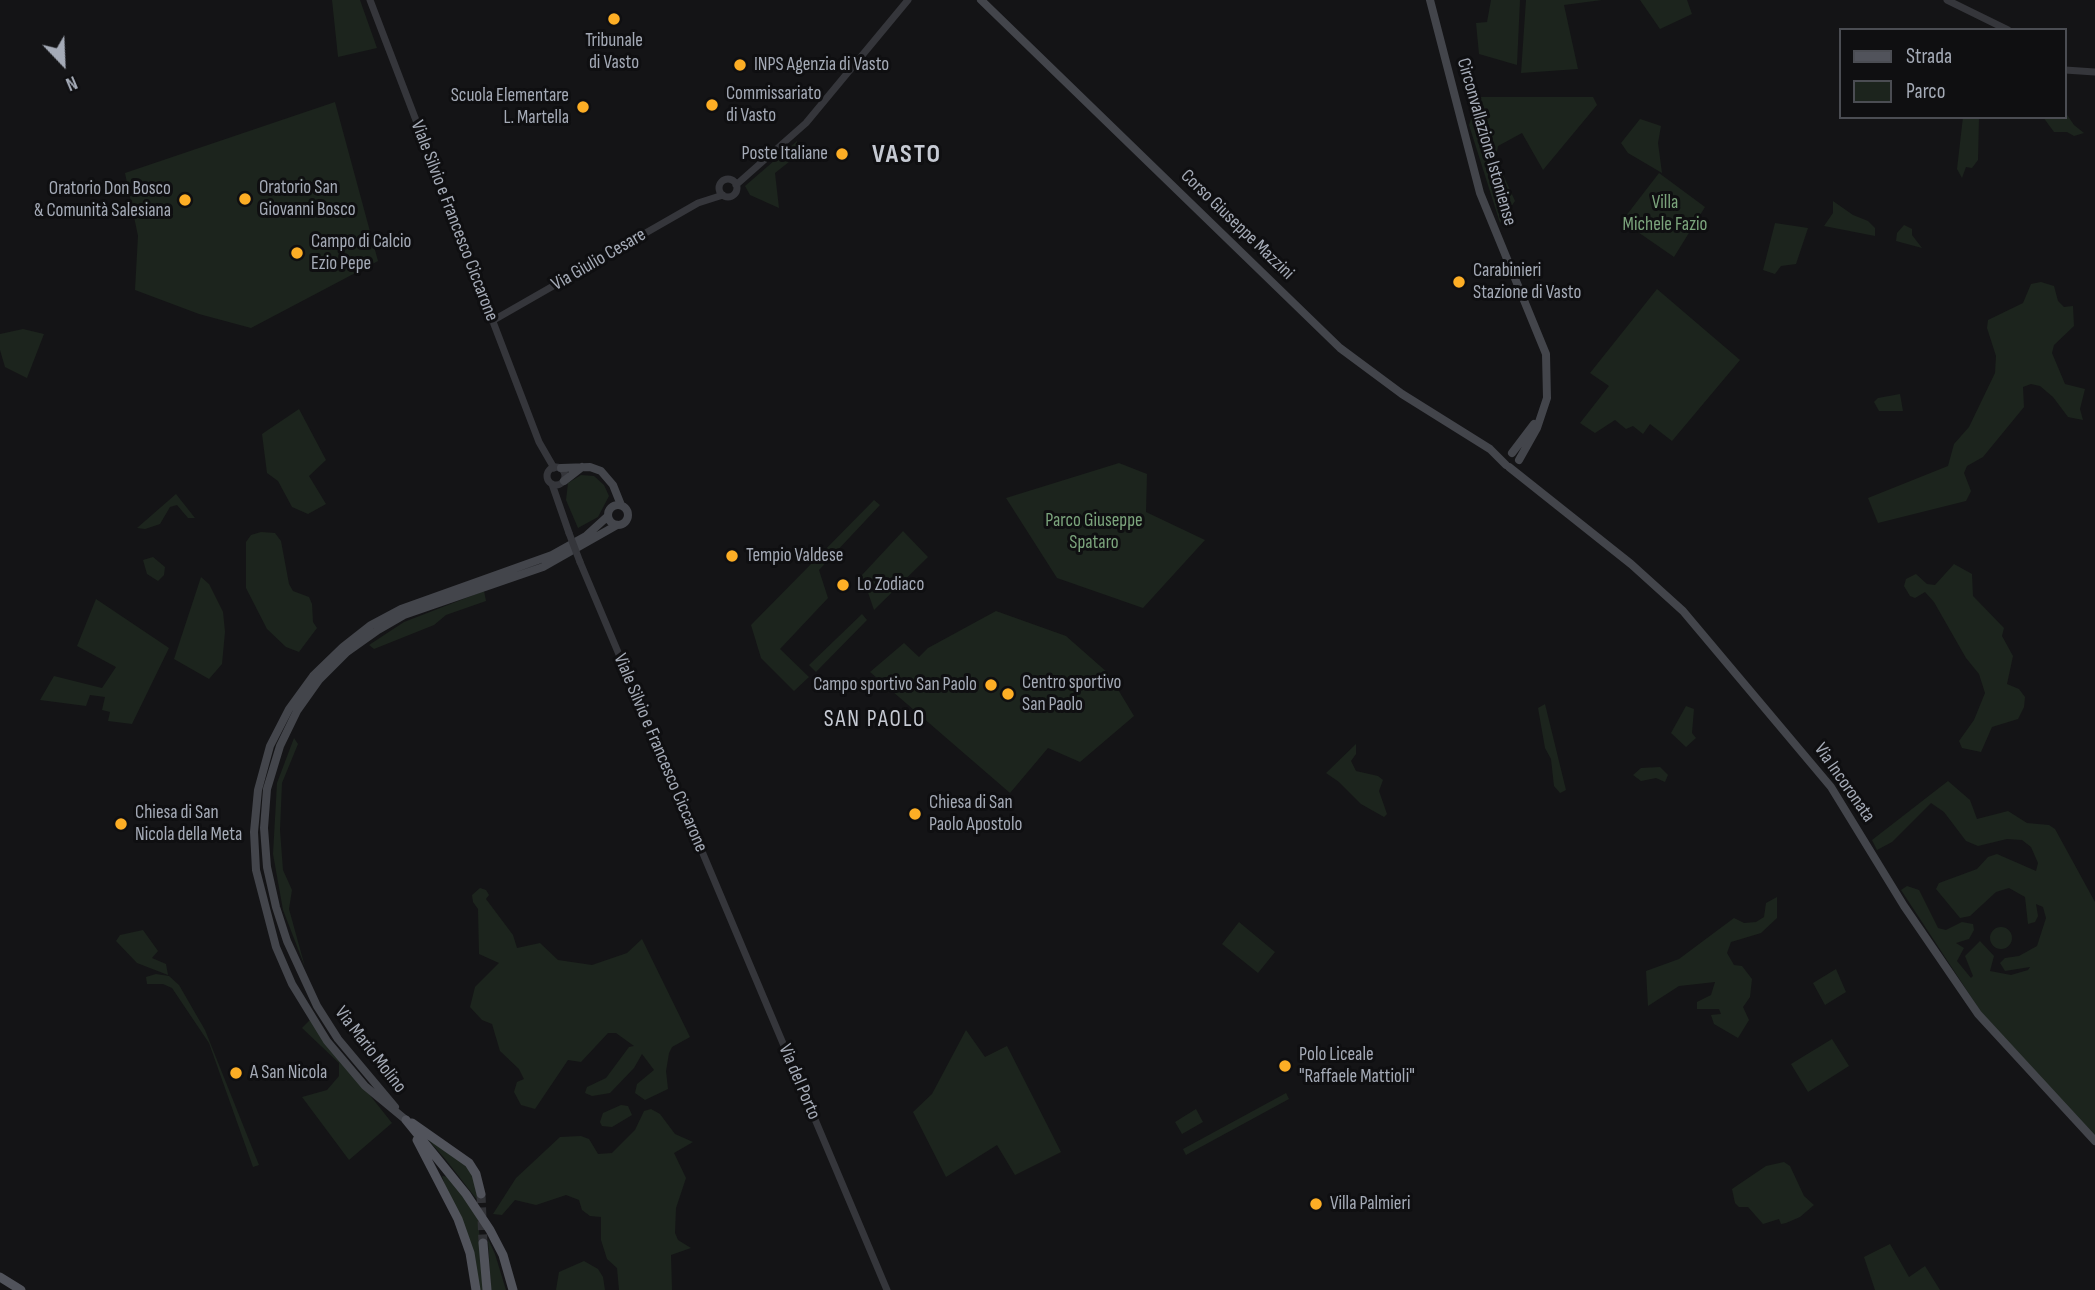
<!DOCTYPE html>
<html>
<head>
<meta charset="utf-8">
<style>
  body { margin:0 }
  #map { position:relative; width:2095px; height:1290px; overflow:hidden; background:#141416; font-family:"Sofia Sans Condensed",sans-serif }
  canvas { display:block }
  .legend { position:absolute; left:1839px; top:28px; width:228px; height:91px; box-sizing:border-box; background:#0f0f11; border:2px solid #4b4d53; margin:0; padding:9px 12px; list-style:none; font-size:21px; color:#a5abb7 }
  .legend li { display:flex; align-items:center; gap:14px; height:35px }
  .legend b { width:35px; border:2px solid #4b4d53 }
  .north { position:absolute; left:28px; top:28px; width:70px; height:70px; -webkit-text-stroke:5px #0f0f11; paint-order:stroke; rotate:157deg; font-size:19px; font-weight:700; line-height:28px; text-align:center; color:#a5abb7 }
  .north::after { content:''; display:block; margin:auto; width:24px; height:32px; background:#a5abb7; clip-path:polygon(50% 0,100% 100%,50% 72%,0 100%) }
</style>
</head>
<body>
<div id="map">
<canvas width="2095" height="1290"></canvas>
<ul class="legend">
<li><b style="height:9px;background:#51535b"></b>Strada</li>
<li><b style="height:19px;background:#1c241d"></b>Parco</li>
</ul>
<div class="north">N</div>
</div>
<script>
const c = document.querySelector('canvas').getContext('2d');
c.lineJoin = 'round';
function paint(path, color) {
  c.fillStyle = color;
  c.fill(path, 'evenodd');
}
function shape(rows) {
  const path = new Path2D();
  for (const r of rows) {
    if (r.length === 3) {
      path.moveTo(r[0] + r[2], r[1]);
      path.arc(r[0], r[1], r[2], 0, 2 * Math.PI);
      continue;
    }
    path.moveTo(r[0], r[1]);
    for (let i = 2; i < r.length; i += 2) path.lineTo(r[i], r[i + 1]);
  }
  return path;
}
function stroke(path, color, width, dash) {
  c.strokeStyle = color;
  c.lineWidth = width;
  c.lineCap = dash ? 'butt' : 'round';
  c.setLineDash(dash || []);
  c.stroke(path);
}
function write(font, color, halo, rows, align = 'center') {
  c.font = font + ' "Sofia Sans Condensed",sans-serif';
  c.lineWidth = 6;
  c.setLineDash([]);
  c.textBaseline = 'middle';
  c.strokeStyle = halo;
  c.fillStyle = color;
  for (const [text, x, y, turn = 0] of rows) {
    c.save();
    c.translate(x, y);
    c.rotate((+turn || 0) * Math.PI / 180);
    c.textAlign = isNaN(turn) ? turn : align;
    if (halo) c.strokeText(text, 0, 0);
    c.fillText(text, 0, 0);
    c.restore();
  }
}
paint(shape([
  [332,0,360,0,377,48,338,57],
  [1491,0,1520,0,1517,65,1479,54,1476,23,1487,22],
  [1526,0,1602,0,1564,5,1578,69,1521,73],
  [1640,0,1687,0,1692,14,1660,29],
  [1478,97,1593,97,1597,105,1543,170,1522,133,1498,146,1496,159,1515,201,1500,223,1469,125],
  [335,102,378,261,251,328,199,314,135,290,138,236,125,173],
  [2065,112,2074,125,2084,133,2074,136,2067,132,2054,132,2043,117,2065,117],
  [1963,117,1979,117,1978,160,1972,168,1966,167,1962,178,1957,169],
  [1640,119,1661,126,1658,143,1662,173,1628,153,1621,143],
  [797,141,799,154,775,173,779,208,750,195,745,186],
  [1659,173,1705,207,1674,257,1622,221],
  [1833,201,1853,215,1868,221,1875,228,1875,236,1824,226,1833,213],
  [1775,223,1808,228,1796,264,1781,266,1775,274,1763,270],
  [1904,225,1912,229,1912,235,1922,248,1896,241,1897,233],
  [2041,282,2054,286,2058,301,2064,307,2073,306,2074,326,2054,345,2052,353,2065,384,2085,389,2080,409,2083,420,2068,417,2053,397,2040,386,2031,384,2023,387,2024,407,1983,457,1967,466,1964,473,1971,491,1966,501,1878,523,1868,498,1948,466,1954,444,1969,427,1995,373,1996,356,1987,328,1988,320,2023,303,2031,284],
  [1657,289,1740,360,1672,441,1650,424,1643,434,1633,426,1626,429,1615,420,1595,433,1580,423,1609,386,1590,373],
  [23,329,44,334,27,378,5,367,0,350,0,334],
  [1900,394,1903,411,1879,411,1874,402,1878,398],
  [299,409,326,460,309,476,326,504,308,514,292,507,278,481,267,473,262,434],
  [1119,463,1147,474,1146,512,1205,540,1143,608,1057,578,1006,498],
  [581,475,594,476,604,485,609,496,598,517,578,528,566,500,568,483],
  [176,494,195,518,188,518,177,505,170,507,160,524,145,529,137,528],
  [874,500,880,505,819,570,828,598,780,649,809,677,794,691,761,658,751,625],
  [903,531,928,557,874,610,862,575],
  [261,532,275,533,281,541,289,584,293,591,309,597,312,604,313,622,317,628,299,652,286,647,267,629,246,588,246,542,251,535],
  [153,557,165,567,164,575,158,581,147,574,143,560],
  [1954,564,1972,574,1973,596,2004,628,2002,636,2013,656,2007,684,2019,689,2025,697,2024,707,2018,719,1992,727,1981,752,1962,748,1959,741,1974,720,1985,693,1979,674,1966,658,1934,602,1925,592,1915,598,1910,596,1904,586,1906,579,1916,574,1927,584,1935,585],
  [201,577,209,584,223,612,225,632,222,664,209,679,174,659],
  [484,591,486,601,446,615,434,625,374,649,369,645,404,622],
  [96,599,169,648,132,724,108,721,110,712,102,710,105,697,90,695,86,706,40,700,54,676,102,688,116,667,77,646],
  [996,611,1066,636,1108,673,1134,716,1080,762,1048,748,1010,793,870,672,904,643,919,657,928,648],
  [862,614,867,620,816,672,809,665],
  [1545,704,1566,790,1560,793,1554,786,1551,759,1545,748,1538,708],
  [1686,706,1694,709,1692,733,1696,738,1686,747,1671,733],
  [294,738,298,744,282,783,280,830,283,870,292,890,289,909,305,967,283,910,273,854,277,783],
  [1356,744,1356,754,1351,761,1356,771,1378,776,1383,780,1379,791,1387,814,1384,817,1361,804,1339,782,1326,773],
  [1660,767,1668,775,1665,782,1656,778,1641,781,1633,775,1641,768],
  [1948,781,1970,800,1977,819,2008,811,2027,823,2049,825,2055,829,2095,902,2095,1137,1981,1012,1901,890,1907,886,1919,890,1938,928,1946,930,1962,922,1973,924,1974,930,1969,939,1956,943,1964,948,1957,961,1971,978,1973,976,1965,956,1980,941,1994,956,1990,971,2011,975,2028,970,2030,967,2005,971,2000,963,2005,958,2019,956,2037,946,2046,918,2043,907,2036,904,2038,916,2035,922,2028,924,2025,897,2009,888,1996,892,1970,916,1960,918,1936,889,1939,883,1977,869,1988,857,1997,854,2036,871,2038,863,2031,847,2022,840,2007,839,1978,846,1966,841,1944,812,1931,803,1892,842,1877,850,1872,840],
  [480,888,486,890,489,895,486,899,513,935,517,948,540,943,558,960,592,965,627,953,642,939,690,1037,672,1047,669,1053,666,1071,668,1089,645,1100,635,1093,637,1084,654,1070,642,1054,634,1068,610,1093,592,1096,585,1093,587,1087,606,1078,629,1047,634,1046,616,1033,608,1033,581,1062,568,1060,535,1109,521,1105,514,1092,517,1082,524,1079,519,1069,500,1051,492,1024,482,1020,470,1007,475,987,499,963,479,954,478,909,473,902,472,895],
  [1777,897,1777,918,1761,933,1731,942,1727,953,1734,965,1742,966,1752,979,1750,997,1743,1007,1749,1020,1738,1038,1714,1024,1711,1015,1721,1014,1719,1009,1697,1009,1697,1002,1711,995,1715,982,1679,986,1648,1006,1646,971,1679,959,1734,918,1744,923,1756,922,1764,917,1766,903],
  [1239,922,1275,952,1258,973,1222,944],
  [2001,938,11],
  [143,930,158,951,152,958,166,964,168,975,137,963,116,941,120,935],
  [1836,969,1846,992,1825,1005,1813,983],
  [156,974,169,976,179,985,205,1030,259,1165,253,1167,209,1043,172,988,163,984,147,984,146,977],
  [310,1020,392,1123,349,1160,302,1097,327,1090,339,1076,339,1063,302,1028],
  [966,1030,985,1057,1007,1046,1061,1152,1015,1175,997,1145,946,1177,913,1112,932,1094],
  [1832,1039,1849,1066,1808,1092,1791,1064],
  [1286,1093,1289,1099,1186,1155,1183,1149],
  [621,1105,628,1106,632,1115,612,1127,602,1126,600,1122,603,1113],
  [651,1109,660,1114,675,1134,693,1142,674,1153,686,1178,676,1208,675,1233,678,1240,691,1248,671,1255,672,1290,619,1290,617,1268,607,1259,601,1240,601,1217,590,1216,582,1210,579,1200,566,1195,536,1205,515,1200,502,1215,493,1214,516,1178,560,1137,581,1136,589,1139,598,1154,612,1153,635,1130,644,1111],
  [1196,1109,1203,1122,1182,1134,1175,1122],
  [425,1136,472,1169,478,1201,446,1160],
  [1784,1162,1790,1166,1804,1196,1814,1205,1800,1217,1786,1223,1781,1224,1779,1219,1763,1224,1748,1207,1739,1207,1735,1203,1732,1189,1766,1166],
  [442,1176,450,1177,478,1218,484,1290,479,1290],
  [488,1239,495,1254,506,1290,491,1290],
  [1890,1244,1909,1277,1925,1266,1940,1290,1875,1290,1864,1257],
  [584,1261,598,1269,603,1277,605,1290,556,1290,559,1272]
]), '#1c241d');
stroke(shape([
  [481,1194,483,1243]
]), '#313236', 9, [9, 4.5]);
stroke(shape([
  [370,0,539,442,554,468],
  [1947,0,2008,30],
  [2065,70,2095,72],
  [728,188,9],
  [736,185,806,123,908,0],
  [492,321,698,203,723,195],
  [556,476,9],
  [552,484,569,533],
  [580,562,887,1290]
]), '#35363b', 7);
stroke(shape([
  [981,0,1340,348,1402,394,1490,449,1506,465],
  [1430,0,1480,193,1546,354,1547,398,1537,428,1519,460],
  [1512,453,1534,424],
  [1509,467,1631,564,1683,611,1831,787,1904,906,1978,1014,2095,1141],
  [561,468,590,467,601,471,613,485,621,505],
  [564,481,582,467],
  [618,515,10],
  [395,1107,338,1039,317,1006,287,941,276,907,267,867,264,828,267,789,280,746,297,711,319,680,347,652,378,630,404,615,543,567,617,525],
  [406,1120,365,1086,327,1041,292,984,276,947,256,870,254,832,258,790,270,746,289,709,313,676,343,647,371,625,401,609,552,555,586,536,608,516]
]), '#43454b', 8);
stroke(shape([
  [406,1120,466,1194,490,1230,503,1255,513,1290],
  [412,1123,469,1163,476,1174,481,1194],
  [417,1140,458,1219,470,1253,476,1290],
  [483,1243,487,1290],
  [0,1277,21,1290]
]), '#51535b', 9);
stroke(shape([
  [569,533,580,562]
]), '#35363b', 7);
for (const [x, y, r, color] of [
  [614,19,7,"#fdae25"],
  [740,65,7,"#fdae25"],
  [712,105,7,"#fdae25"],
  [583,107,7,"#fdae25"],
  [842,154,7,"#fdae25"],
  [245,199,7,"#fdae25"],
  [185,200,7,"#fdae25"],
  [297,253,7,"#fdae25"],
  [1459,282,7,"#fdae25"],
  [732,556,7,"#fdae25"],
  [843,585,7,"#fdae25"],
  [991,685,7,"#fdae25"],
  [1008,694,7,"#fdae25"],
  [915,814,7,"#fdae25"],
  [121,824,7,"#fdae25"],
  [1285,1066,7,"#fdae25"],
  [236,1073,7,"#fdae25"],
  [1316,1204,7,"#fdae25"]
]) {
  const dot = new Path2D();
  dot.arc(x, y, r, 0, 2 * Math.PI);
  c.fillStyle = color;
  c.fill(dot);
  stroke(dot, '#0f0f11', 2.5);
}
write('19px', '#a5abb7', '#0f0f11', [
  ["Tribunale",614,41,"center"],
  ["di Vasto",614,63,"center"],
  ["INPS Agenzia di Vasto",754,65],
  ["Commissariato",726,94],
  ["di Vasto",726,116],
  ["Scuola Elementare",569,96,"right"],
  ["L. Martella",569,118,"right"],
  ["Poste Italiane",828,154,"right"],
  ["Oratorio San",259,188],
  ["Giovanni Bosco",259,210],
  ["Oratorio Don Bosco",171,189,"right"],
  ["& Comunità Salesiana",171,211,"right"],
  ["Campo di Calcio",311,242],
  ["Ezio Pepe",311,264],
  ["Carabinieri",1473,271],
  ["Stazione di Vasto",1473,293],
  ["Tempio Valdese",746,556],
  ["Lo Zodiaco",857,585],
  ["Centro sportivo",1022,683],
  ["San Paolo",1022,705],
  ["Campo sportivo San Paolo",977,685,"right"],
  ["Chiesa di San",929,803],
  ["Paolo Apostolo",929,825],
  ["Chiesa di San",135,813],
  ["Nicola della Meta",135,835],
  ["Polo Liceale",1299,1055],
  ["\"Raffaele Mattioli\"",1299,1077],
  ["A San Nicola",250,1073],
  ["Villa Palmieri",1330,1204]
], 'left');
write('19px', '#a5abb7', '#0f0f11', [
  ["Circonvallazione Istoniense",1486,142,74],
  ["Viale Silvio e Francesco Ciccarone",454,221,69],
  ["Corso Giuseppe Mazzini",1237,225,44],
  ["Via Giulio Cesare",599,260,-30],
  ["Viale Silvio e Francesco Ciccarone",660,753,67],
  ["Via Incoronata",1844,783,55],
  ["Via Mario Molino",370,1050,52],
  ["Via del Porto",799,1082,67]
]);
write('19px', '#7ba47c', '#0f0f11', [
  ["Villa",1665,203],
  ["Michele Fazio",1665,225],
  ["Parco Giuseppe",1094,521],
  ["Spataro",1094,543]
]);
c.letterSpacing = '2px';
write('23px', '#c6cad3', '#0f0f11', [
  ["SAN PAOLO",875,720]
]);
c.letterSpacing = '0px';
c.letterSpacing = '2px';
write('bold 26px', '#c6cad3', '#0f0f11', [
  ["VASTO",907,155]
]);
c.letterSpacing = '0px';
</script>
</body>
</html>
